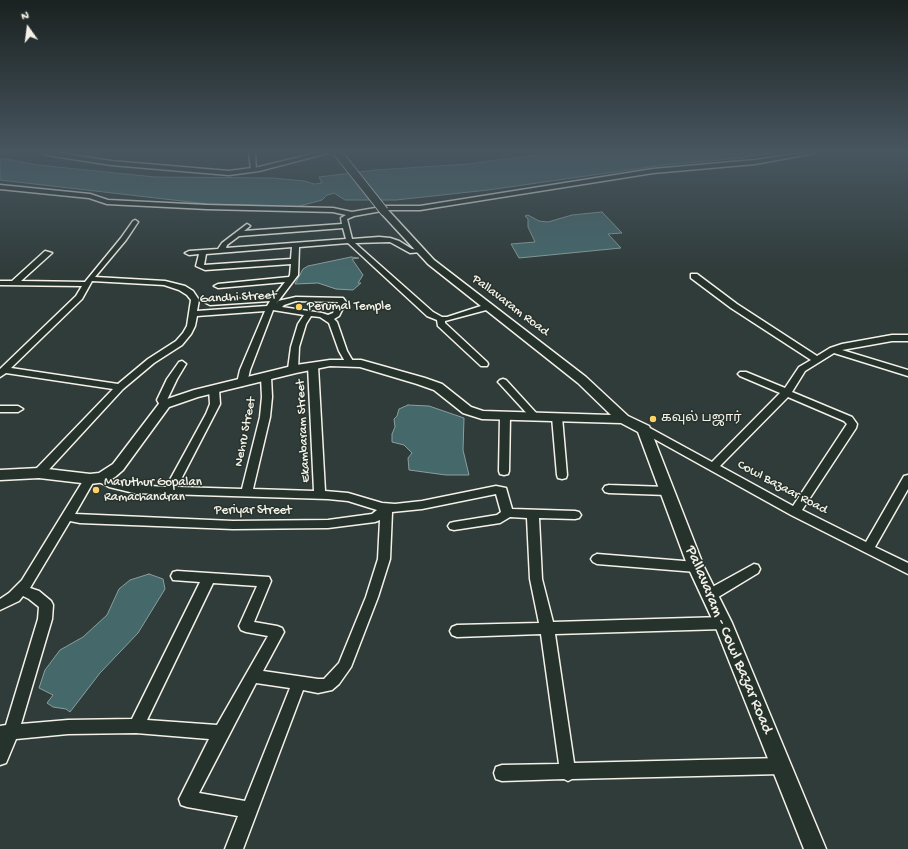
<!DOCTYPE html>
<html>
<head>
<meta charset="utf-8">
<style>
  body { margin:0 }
  #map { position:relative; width:908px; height:849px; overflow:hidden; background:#303c3a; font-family:"Gochi Hand",sans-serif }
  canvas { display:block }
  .north { position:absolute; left:8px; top:8px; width:40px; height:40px; -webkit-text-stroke:3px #26332d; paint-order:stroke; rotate:346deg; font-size:11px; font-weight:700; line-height:16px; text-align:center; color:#f4f1e8 }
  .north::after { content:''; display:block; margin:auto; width:14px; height:18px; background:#f4f1e8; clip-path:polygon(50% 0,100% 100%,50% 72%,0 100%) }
</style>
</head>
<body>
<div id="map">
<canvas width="908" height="849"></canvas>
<div class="north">N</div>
</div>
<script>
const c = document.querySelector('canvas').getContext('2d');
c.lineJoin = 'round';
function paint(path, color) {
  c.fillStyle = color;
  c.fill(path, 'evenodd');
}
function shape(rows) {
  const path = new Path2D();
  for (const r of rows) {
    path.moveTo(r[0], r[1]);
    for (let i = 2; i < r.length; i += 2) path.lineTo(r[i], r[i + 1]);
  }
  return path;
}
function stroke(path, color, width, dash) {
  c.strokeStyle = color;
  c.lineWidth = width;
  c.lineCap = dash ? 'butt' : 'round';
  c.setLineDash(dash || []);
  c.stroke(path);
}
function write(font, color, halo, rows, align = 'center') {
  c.font = font + ' "Gochi Hand","Noto Sans Tamil",sans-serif';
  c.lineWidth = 3;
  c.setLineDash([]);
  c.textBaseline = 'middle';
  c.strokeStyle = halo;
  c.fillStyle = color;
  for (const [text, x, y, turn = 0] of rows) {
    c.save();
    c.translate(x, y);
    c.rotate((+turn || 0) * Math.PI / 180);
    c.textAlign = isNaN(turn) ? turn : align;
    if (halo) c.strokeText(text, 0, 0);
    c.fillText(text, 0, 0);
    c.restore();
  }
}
const water = shape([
  [550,153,775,153,742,158,664,165,488,190,396,200,345,200,334,193,327,195,322,200,296,207,208,204,0,180,0,158,38,165,155,177,273,178,304,181,314,184,322,183,319,177,376,170,468,164,550,153],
  [602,212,622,233,608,234,621,248,519,258,511,244,535,242,528,227,528,219,525,216,528,215,539,221,548,222,572,215,602,212],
  [351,257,359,258,352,259,363,275,358,283,361,283,353,290,336,289,318,283,295,284,303,269,308,266,351,257],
  [408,405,429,406,464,418,463,450,469,475,446,475,409,470,408,458,412,453,404,445,392,442,392,434,395,427,394,419,397,416,399,409,408,405],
  [149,574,163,579,165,589,138,633,100,673,70,712,66,709,53,707,47,703,53,695,39,688,45,670,60,650,83,637,107,615,119,589,130,580,149,574]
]);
paint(water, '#45686b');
stroke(water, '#8b9f9d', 1);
const minor = shape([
  [249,153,255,153,256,171,251,170,249,153],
  [803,153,815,153,755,164,653,173,420,210,387,210,354,216,347,219,352,239,379,237,390,238,399,241,412,249,421,250,421,252,410,253,390,242,355,243,433,312,442,317,447,317,484,305,490,305,490,309,445,321,445,323,487,362,488,364,487,366,481,366,438,326,437,320,427,316,348,243,299,247,298,275,276,304,278,301,296,297,343,298,346,302,339,316,334,319,337,322,347,351,354,363,353,365,347,365,339,351,329,323,320,317,311,316,306,324,299,347,298,369,296,371,290,371,288,369,291,347,298,324,304,315,273,310,250,370,247,383,242,386,239,385,237,383,240,370,265,311,197,316,195,326,191,334,182,345,154,363,123,389,43,476,39,477,35,476,34,473,35,470,113,389,6,373,0,377,0,369,76,296,82,286,0,285,0,281,12,281,45,251,52,253,21,281,85,282,121,238,133,221,135,220,138,222,126,240,95,277,165,281,185,286,193,291,199,300,197,311,267,306,270,301,210,305,206,303,210,301,274,296,285,282,218,288,214,286,218,284,289,277,290,275,291,264,205,270,196,266,199,254,189,255,185,253,189,251,218,249,222,243,247,224,250,226,244,231,342,224,341,218,346,215,333,212,207,209,107,204,89,198,0,189,0,185,90,194,108,200,207,205,333,208,352,212,387,206,420,206,653,169,755,160,803,153],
  [343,228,346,239,226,248,227,245,239,236,343,228],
  [292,247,291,259,204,265,206,254,292,247],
  [92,281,164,285,179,290,187,295,191,300,187,326,183,333,176,341,148,359,118,384,11,368,82,299,92,281],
  [296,301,338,302,333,313,328,315,322,313,282,307,284,305,296,301],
  [691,274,697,274,737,304,817,356,830,348,842,344,892,335,908,335,908,341,892,341,842,350,908,370,908,376,834,353,805,371,792,392,852,417,857,424,856,428,802,510,866,542,904,476,908,475,908,489,875,547,908,563,908,574,791,515,640,431,639,429,640,427,648,427,712,462,780,393,740,376,738,374,740,372,746,372,785,388,799,367,811,360,731,308,691,278,691,274],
  [788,397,844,421,847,424,793,506,720,466,788,397],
  [182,361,186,364,177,379,167,400,169,405,167,407,161,407,157,400,167,379,179,362,182,361],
  [313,363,318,366,325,491,348,493,382,503,395,504,422,501,496,486,506,488,512,509,575,511,579,512,581,515,579,518,575,519,539,518,542,579,553,622,723,617,728,619,730,623,728,627,723,629,555,634,574,763,781,758,787,760,789,766,787,772,781,774,572,779,568,781,564,779,502,781,496,779,494,773,496,767,502,765,559,764,541,634,457,637,452,635,450,631,452,627,457,625,539,623,530,579,527,518,510,517,500,523,454,530,450,529,448,526,450,523,454,522,497,515,501,512,496,494,422,509,392,512,390,559,378,597,351,667,339,684,332,690,318,693,303,690,243,849,225,849,238,816,187,807,181,805,179,799,209,739,136,733,68,734,16,739,6,763,0,765,0,726,6,725,38,619,39,607,29,599,23,596,19,601,0,610,0,599,9,593,22,580,86,476,90,475,94,476,95,479,75,514,233,521,328,520,372,514,377,510,348,501,328,499,134,493,109,487,97,481,96,478,97,475,101,474,116,481,134,485,166,487,206,414,210,404,209,389,214,386,219,389,220,404,177,487,242,489,260,417,262,397,261,377,266,374,271,377,272,397,270,417,253,489,314,491,308,366,313,363],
  [380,520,378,559,366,597,339,663,324,679,318,679,263,671,284,632,282,628,277,626,254,622,271,581,269,577,177,571,173,572,171,576,173,580,200,582,132,719,68,720,21,724,52,619,53,605,51,601,39,591,30,588,70,521,80,523,233,529,328,528,375,522,380,520],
  [213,583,257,586,239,626,241,630,246,632,268,636,217,725,147,720,213,583],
  [256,683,290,688,245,801,199,793,256,683],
  [503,379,506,380,538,415,540,417,538,419,532,419,500,384,498,382,500,380,503,379],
  [0,406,18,406,23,409,18,412,0,412,0,406],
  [505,413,510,416,509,471,508,474,504,475,500,474,499,471,500,416,505,413],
  [557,414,562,417,567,475,566,478,562,479,558,478,557,475,552,417,557,414],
  [609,485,667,487,671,488,673,491,671,494,667,495,609,493,605,492,603,489,605,486,609,485],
  [597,554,696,562,700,563,702,567,700,571,696,572,597,564,593,562,591,559,593,556,597,554],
  [754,564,758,565,760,569,758,573,715,599,710,600,705,599,704,595,705,591,754,564]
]);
const tertiary = shape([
  [43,153,59,153,111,161,229,171,259,167,316,153,328,153,259,171,229,175,111,165,47,155,43,153],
  [381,209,387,209,434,260,586,377,628,416,649,426,704,567,732,623,826,849,804,849,714,623,688,567,638,432,621,423,482,419,463,413,434,390,417,384,360,367,330,366,296,373,198,397,169,407,123,470,115,477,106,482,90,484,39,478,0,480,0,470,39,468,90,474,99,473,113,464,161,401,194,390,296,365,330,360,361,360,425,378,442,384,471,407,483,411,611,415,578,383,428,264,381,213,381,209]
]);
stroke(minor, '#f4f1e8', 3);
stroke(tertiary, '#f4f1e8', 3);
paint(minor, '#26332d');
paint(tertiary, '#26332d');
const tertiaryBridge = shape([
  [338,153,384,211]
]);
stroke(tertiaryBridge, '#f4f1e8', 10, []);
stroke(tertiaryBridge, '#26332d', 8);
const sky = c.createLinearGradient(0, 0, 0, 272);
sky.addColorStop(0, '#1a2120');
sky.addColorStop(0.56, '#485660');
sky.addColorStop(1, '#48566000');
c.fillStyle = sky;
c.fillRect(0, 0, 908, 272);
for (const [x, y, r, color] of [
  [299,307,4,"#ffd166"],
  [653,419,4,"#ffd166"],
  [96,490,4,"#ffd166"]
]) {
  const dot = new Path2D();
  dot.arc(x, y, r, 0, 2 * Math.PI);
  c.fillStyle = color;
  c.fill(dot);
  stroke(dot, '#26332d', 1.5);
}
write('13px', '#f4f1e8', '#26332d', [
  ["Gandhi Street",238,298,-3],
  ["Pallavaram Road",510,306,37],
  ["Ekambaram Street",304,431,-93],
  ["Nehru Street",246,432,-79],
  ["Cowl Bazaar Road",782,488,28],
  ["Periyar Street",253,511]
]);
write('13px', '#f4f1e8', '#26332d', [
  ["Perumal Temple",307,307],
  ["கவுல் பஜார்",661,419],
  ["Maruthur Gopalan",104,483],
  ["Ramachandran",104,498]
], 'left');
write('16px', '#f4f1e8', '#26332d', [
  ["Pallavaram - Cowl Bazar Road",728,640,67]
]);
</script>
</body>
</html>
